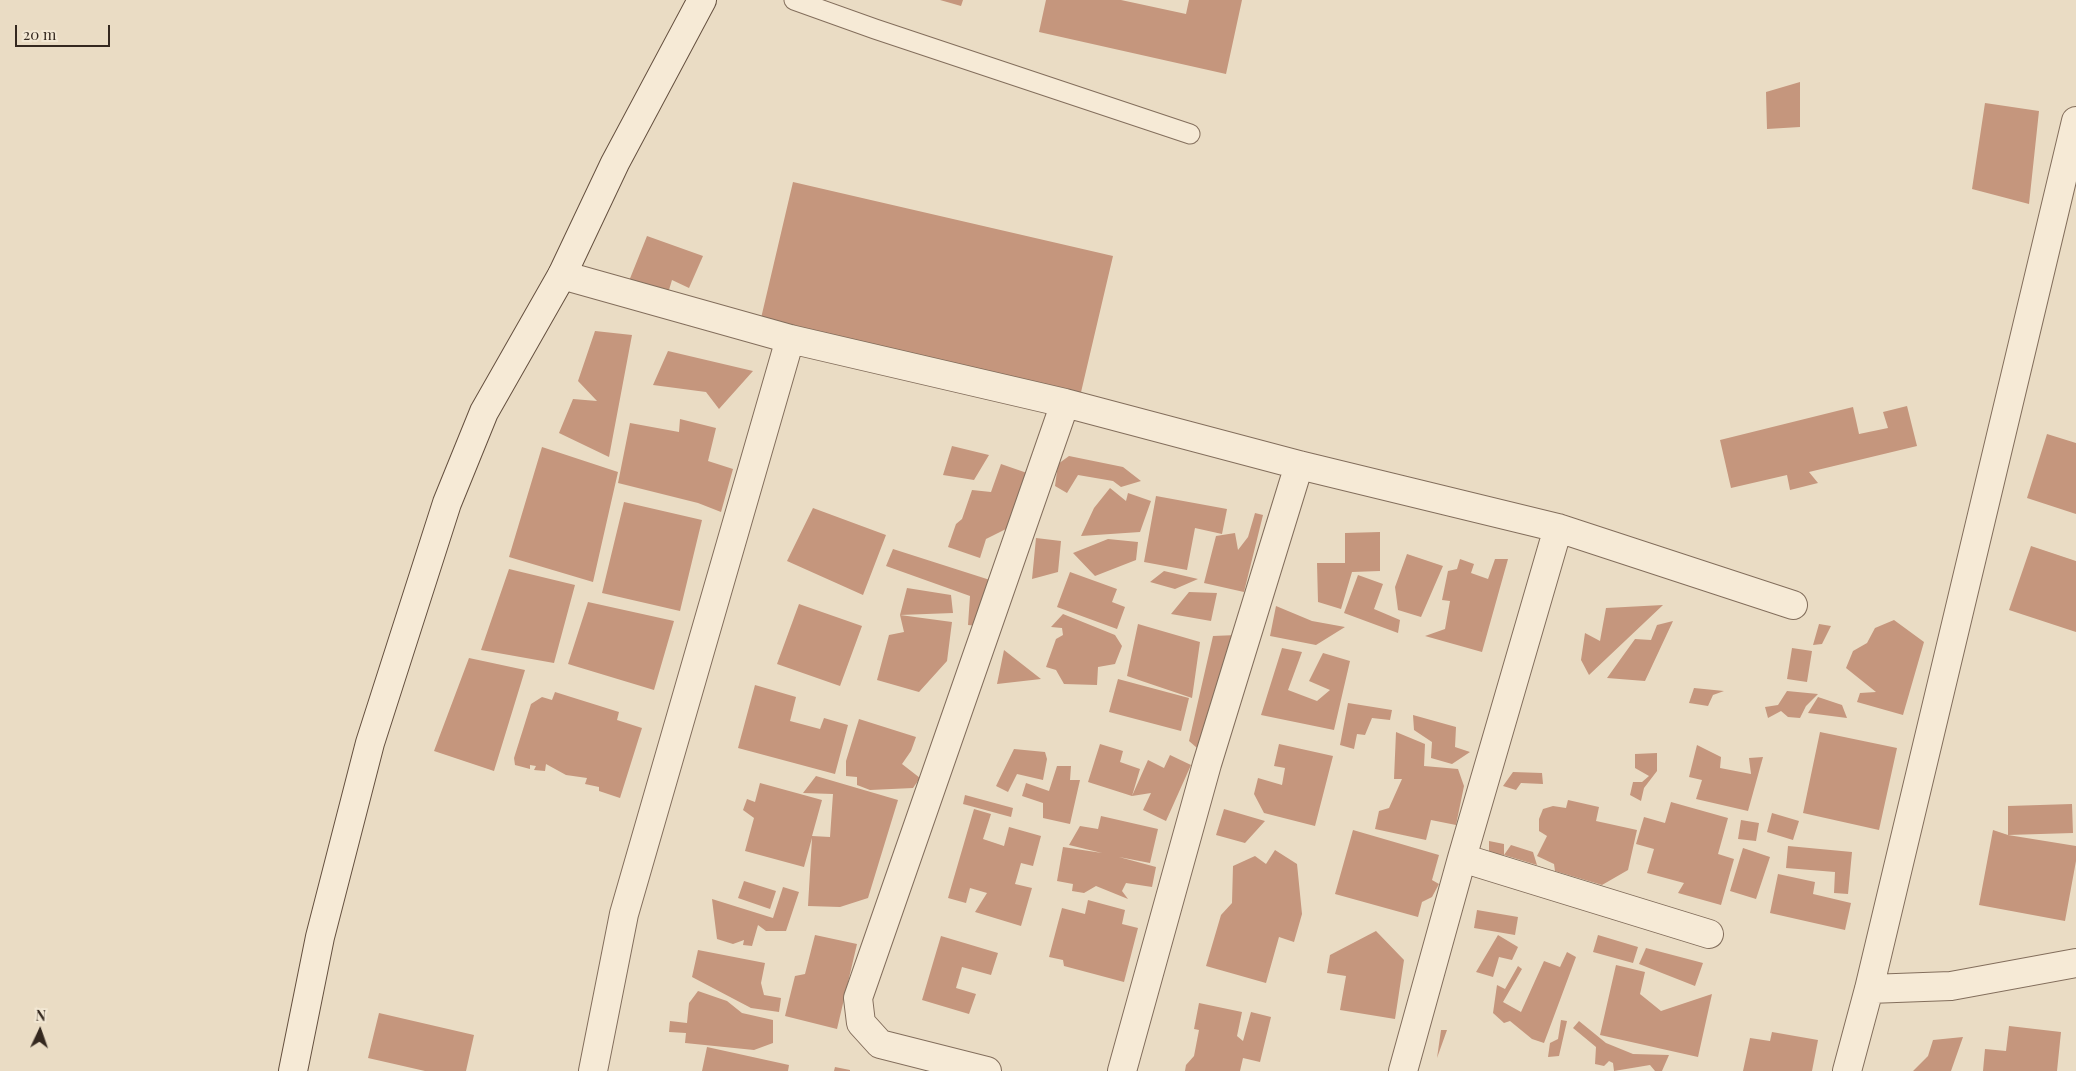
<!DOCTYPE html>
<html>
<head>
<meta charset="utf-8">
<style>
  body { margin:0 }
  #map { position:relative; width:2076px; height:1071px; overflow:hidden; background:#eadcc4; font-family:"Playfair Display",serif }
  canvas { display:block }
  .north { position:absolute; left:15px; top:1006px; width:50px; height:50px; -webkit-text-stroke:4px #f2e7d3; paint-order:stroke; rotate:3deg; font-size:14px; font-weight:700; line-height:20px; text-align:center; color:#34281f }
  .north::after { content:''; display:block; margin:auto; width:18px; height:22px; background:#34281f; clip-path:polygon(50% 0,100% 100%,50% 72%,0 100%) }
  .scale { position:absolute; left:15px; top:25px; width:95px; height:22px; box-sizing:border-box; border:2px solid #34281f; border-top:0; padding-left:6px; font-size:15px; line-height:18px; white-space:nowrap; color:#34281f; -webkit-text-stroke:4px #f2e7d3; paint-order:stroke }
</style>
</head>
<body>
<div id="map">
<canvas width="2076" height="1071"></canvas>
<div class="north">N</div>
<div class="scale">20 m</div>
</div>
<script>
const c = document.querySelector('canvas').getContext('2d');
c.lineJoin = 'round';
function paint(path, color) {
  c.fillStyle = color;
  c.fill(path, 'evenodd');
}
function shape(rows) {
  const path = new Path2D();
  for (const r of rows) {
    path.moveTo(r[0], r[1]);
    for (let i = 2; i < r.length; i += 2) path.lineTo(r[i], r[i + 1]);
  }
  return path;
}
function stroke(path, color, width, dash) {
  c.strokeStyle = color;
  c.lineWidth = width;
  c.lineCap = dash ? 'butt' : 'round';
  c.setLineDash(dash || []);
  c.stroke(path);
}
paint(shape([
  [940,0,963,0,961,6],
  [1046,0,1121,0,1186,14,1189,0,1242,0,1226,74,1039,32],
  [1800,82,1800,127,1767,129,1766,92],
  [1985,103,2039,111,2029,204,1972,189],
  [793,182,1113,256,1078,405,758,331],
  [647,236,703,256,689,288,672,280,665,303,629,281],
  [595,331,632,335,609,457,559,433,573,399,597,401,578,381],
  [668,351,753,371,719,409,706,392,653,385],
  [1907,406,1917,446,1809,472,1818,483,1790,490,1787,475,1731,488,1720,440,1853,407,1859,434,1888,428,1883,412],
  [680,419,716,428,708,461,733,469,721,512,698,503,618,483,630,423,679,432],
  [2047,434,2076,443,2076,514,2027,498],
  [952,446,989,455,974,480,943,475],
  [542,447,618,472,593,582,509,557],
  [1069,456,1123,467,1141,481,1121,487,1113,481,1078,475,1067,493,1055,486,1058,464],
  [1001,464,1027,473,1010,527,986,539,980,558,948,547,956,524,962,519,972,490,991,492],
  [1110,488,1126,501,1128,493,1151,501,1140,532,1081,536,1094,508],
  [1156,496,1227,509,1222,534,1195,528,1187,570,1144,562],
  [624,502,702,520,680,611,602,593],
  [813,508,886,535,863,595,787,561],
  [1255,513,1263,515,1244,592,1204,583,1216,536,1235,533,1238,550,1248,537],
  [1380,532,1380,571,1352,572,1341,609,1318,602,1317,563,1345,563,1345,533],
  [1036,538,1061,541,1058,572,1032,579],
  [1108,539,1138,542,1136,560,1095,576,1073,553],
  [2031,546,2076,561,2076,632,2009,610],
  [893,549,990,580,979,626,968,625,970,596,886,566],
  [1407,554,1443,566,1421,617,1398,610,1395,587],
  [1460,559,1474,564,1471,573,1488,579,1495,559,1508,559,1482,652,1425,636,1445,629,1450,601,1442,600,1448,571,1457,569],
  [509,569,575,585,554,663,481,650],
  [1164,571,1198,579,1175,589,1150,582],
  [1070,572,1117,589,1112,602,1125,607,1117,629,1057,607],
  [1358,575,1383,584,1374,609,1400,620,1398,633,1344,613],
  [907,588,951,595,953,613,900,615],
  [1189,592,1217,593,1211,621,1171,614],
  [588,602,674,621,654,690,568,664],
  [799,604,862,626,840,686,777,664],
  [1663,605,1589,675,1581,660,1585,633,1600,641,1606,608],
  [1276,606,1312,621,1345,627,1316,645,1270,636],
  [1063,614,1115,635,1122,646,1115,664,1098,667,1097,685,1064,684,1056,670,1046,667,1056,639,1063,635,1062,628,1051,627],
  [900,615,952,622,947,661,919,692,877,680,889,635,904,632],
  [1894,620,1924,642,1903,715,1857,702,1860,693,1876,692,1846,668,1853,651,1867,643,1875,628],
  [1673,621,1645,681,1607,678,1635,639,1651,640,1657,625],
  [1138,624,1200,642,1192,698,1127,676],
  [1819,624,1831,626,1822,644,1813,645],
  [1237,635,1204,754,1189,741,1213,636],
  [1282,648,1302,652,1288,690,1317,701,1330,690,1309,681,1323,653,1350,661,1334,730,1261,715],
  [1792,648,1812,651,1807,682,1787,679],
  [1004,650,1041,679,997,684],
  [469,658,525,670,494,771,434,751],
  [1118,679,1189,698,1181,731,1109,712],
  [755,685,796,697,790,721,820,729,824,718,848,725,835,774,738,748],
  [1694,688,1724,691,1713,695,1708,706,1689,703],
  [1787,691,1818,694,1806,706,1800,718,1788,717,1781,711,1768,718,1765,707,1778,705],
  [555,692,619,712,617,720,642,728,620,798,599,791,599,787,585,784,587,778,566,775,546,764,545,771,534,770,536,766,530,765,530,769,515,765,514,758,531,704,542,697,552,700],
  [1818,697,1842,705,1847,718,1808,713],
  [1348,703,1392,710,1390,720,1372,718,1365,735,1357,734,1354,749,1340,745],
  [1413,715,1456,727,1455,747,1470,752,1452,764,1431,758,1432,742,1414,730],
  [859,719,916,737,911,751,902,764,920,778,913,788,870,790,857,785,857,777,846,776,846,761],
  [1396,732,1425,744,1424,766,1458,769,1464,786,1456,825,1431,820,1426,840,1375,829,1379,811,1389,808,1402,779,1394,779],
  [1820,732,1897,748,1879,830,1803,813],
  [1100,744,1123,751,1120,762,1140,769,1132,796,1088,782],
  [1279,744,1333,756,1315,826,1264,813,1254,794,1258,778,1282,785,1285,768,1274,766],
  [1697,745,1721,757,1720,768,1751,774,1749,758,1763,757,1748,811,1696,799,1702,780,1689,777],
  [1014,749,1045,752,1047,759,1043,780,1017,774,1008,792,996,786],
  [1657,753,1657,771,1644,788,1641,801,1630,795,1633,782,1642,782,1649,776,1635,768,1635,754],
  [1170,755,1191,765,1166,821,1143,810,1151,793,1132,796,1148,760,1164,768],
  [1057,766,1071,766,1070,780,1080,780,1070,824,1043,818,1043,803,1022,796,1026,783,1049,791],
  [1513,772,1542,773,1543,784,1521,783,1516,790,1503,786],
  [816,776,898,800,868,898,840,907,808,906,812,838,804,867,745,851,754,818,743,810,747,799,755,802,760,783,822,800,812,836,830,837,833,794,803,793],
  [965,795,1013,808,1011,817,963,804],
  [1568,800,1599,807,1596,821,1637,830,1628,870,1602,885,1555,871,1554,864,1537,856,1547,836,1539,831,1539,819,1543,809,1553,806,1566,808],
  [1671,802,1728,818,1718,854,1734,859,1721,905,1678,893,1684,883,1647,873,1654,849,1636,844,1644,817,1665,823],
  [2072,804,2073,833,2008,835,2076,846,2076,861,2065,921,1979,905,1993,830,2008,835,2008,806],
  [974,809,991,814,983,839,1004,846,1009,827,1041,836,1033,866,1021,863,1015,884,1032,888,1021,926,975,912,987,893,970,888,966,903,948,898],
  [1224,809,1265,821,1245,843,1216,835],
  [1772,813,1799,821,1793,840,1767,832],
  [1101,816,1158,829,1150,863,1119,857,1156,867,1152,887,1126,883,1122,891,1128,899,1096,886,1084,893,1072,891,1073,884,1057,881,1063,847,1102,853,1069,845,1080,826,1098,829],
  [1741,820,1759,823,1756,841,1738,839],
  [1353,830,1439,855,1432,880,1439,884,1432,897,1422,902,1418,917,1335,894],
  [1489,841,1504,844,1504,855,1489,853],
  [1511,845,1533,852,1537,865,1504,855],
  [1788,846,1852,852,1848,894,1834,893,1835,872,1786,868],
  [1743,848,1770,857,1756,899,1730,891],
  [1275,850,1297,864,1302,914,1294,942,1279,937,1266,983,1206,966,1221,915,1232,903,1233,866,1255,856,1266,864],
  [1778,874,1815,882,1813,894,1851,903,1845,930,1770,913],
  [744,881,776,891,770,909,738,898],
  [783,887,799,892,786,931,766,931,758,925,752,946,743,945,744,940,733,944,717,939,712,899,773,918],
  [1088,900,1125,910,1122,924,1138,928,1124,982,1064,966,1063,960,1049,957,1062,908,1085,914],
  [1477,910,1518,917,1515,935,1474,928],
  [1376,931,1404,960,1395,1019,1340,1010,1346,976,1327,973,1330,955],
  [815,935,857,944,837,1029,785,1016,795,976,805,974],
  [1498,935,1518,947,1512,960,1499,957,1493,977,1476,972],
  [1598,935,1638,947,1633,963,1593,952],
  [941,936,998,953,991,975,962,967,956,988,976,994,969,1014,922,1000],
  [1646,948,1703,963,1695,986,1639,964],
  [698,950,765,963,761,983,764,995,781,998,779,1012,751,1008,692,977],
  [1567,952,1576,957,1544,1043,1532,1039,1510,1021,1504,1023,1493,1013,1497,985,1505,989,1518,966,1522,969,1503,1002,1521,1012,1544,961,1560,967],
  [1616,965,1645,972,1640,994,1661,1011,1712,994,1698,1057,1600,1035],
  [698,991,727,1001,742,1013,773,1020,773,1043,754,1050,685,1043,686,1033,669,1032,670,1021,687,1023,689,1003],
  [1199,1003,1242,1012,1237,1036,1243,1041,1251,1012,1271,1017,1260,1062,1243,1058,1240,1071,1185,1071,1186,1065,1194,1056,1199,1030,1194,1029],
  [379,1013,474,1035,466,1071,425,1071,368,1058],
  [1561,1020,1567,1021,1559,1056,1548,1057,1550,1043,1558,1039],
  [1579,1021,1606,1043,1633,1054,1669,1055,1662,1071,1655,1071,1650,1065,1614,1071,1613,1063,1609,1061,1604,1066,1595,1064,1596,1047,1573,1028],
  [2009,1026,2061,1032,2057,1071,1983,1071,1985,1049,2006,1051],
  [1441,1030,1447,1030,1437,1058],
  [1772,1032,1818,1040,1812,1071,1743,1071,1750,1038,1770,1041],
  [1963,1037,1951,1071,1913,1071,1928,1056,1933,1040],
  [707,1047,789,1065,788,1071,702,1071],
  [835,1067,850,1070,850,1071,834,1071]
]), '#c5967d');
const lane = shape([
  [794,0,875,29,1190,134]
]);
const street = shape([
  [562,275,790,339,1065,403,1299,465,1558,528,1793,605],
  [1462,858,1709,934],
  [1869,989,1951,986,2076,963],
  [593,1071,624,914,790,339],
  [987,1071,880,1044,861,1023,858,998,1065,403],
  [1122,1071,1207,764,1299,465],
  [1403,1071,1462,858,1558,528],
  [1847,1071,1869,989,2076,121]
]);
const secondary = shape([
  [293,1071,320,937,370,743,447,503,484,412,562,275,615,163,702,0]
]);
stroke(lane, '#836e5c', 21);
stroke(street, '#836e5c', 30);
stroke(secondary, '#65503f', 30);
stroke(lane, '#f6ead6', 19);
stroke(street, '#f6ead6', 28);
stroke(secondary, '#f6ead6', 28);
</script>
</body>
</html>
